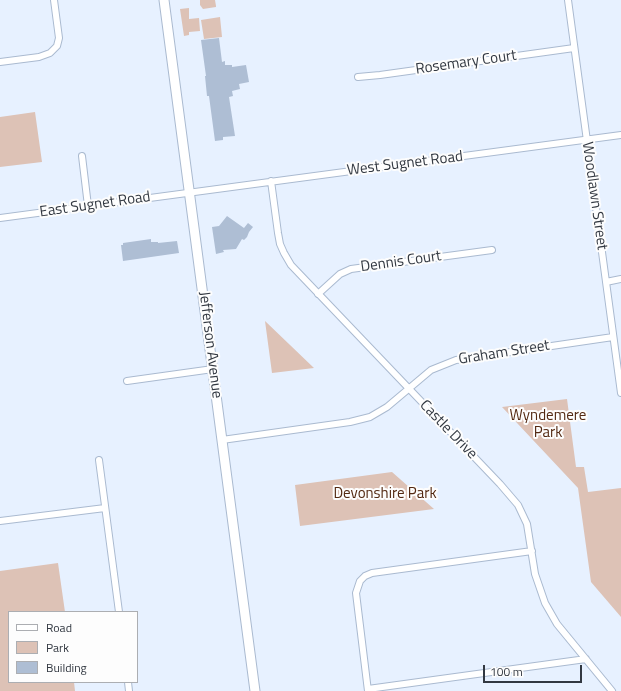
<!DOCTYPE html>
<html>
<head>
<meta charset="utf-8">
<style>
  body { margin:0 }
  #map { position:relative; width:621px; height:691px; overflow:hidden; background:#e7f1ff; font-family:"Titillium Web",sans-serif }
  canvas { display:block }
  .legend { position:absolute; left:8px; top:611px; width:130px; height:72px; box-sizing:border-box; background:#fdfdfd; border:1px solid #acaeb2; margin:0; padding:5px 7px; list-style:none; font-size:12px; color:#323841 }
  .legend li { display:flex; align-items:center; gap:8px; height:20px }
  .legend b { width:20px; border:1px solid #acaeb2 }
  .scale { position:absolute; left:483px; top:665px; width:99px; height:18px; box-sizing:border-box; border:2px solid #323841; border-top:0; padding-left:5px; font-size:12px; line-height:14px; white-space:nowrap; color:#323841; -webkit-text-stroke:3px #fdfdfd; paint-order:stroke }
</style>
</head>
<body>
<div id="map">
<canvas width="621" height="691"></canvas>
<ul class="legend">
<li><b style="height:5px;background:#fff"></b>Road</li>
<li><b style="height:11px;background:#ddc2b6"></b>Park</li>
<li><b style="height:11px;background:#aebed4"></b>Building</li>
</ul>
<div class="scale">100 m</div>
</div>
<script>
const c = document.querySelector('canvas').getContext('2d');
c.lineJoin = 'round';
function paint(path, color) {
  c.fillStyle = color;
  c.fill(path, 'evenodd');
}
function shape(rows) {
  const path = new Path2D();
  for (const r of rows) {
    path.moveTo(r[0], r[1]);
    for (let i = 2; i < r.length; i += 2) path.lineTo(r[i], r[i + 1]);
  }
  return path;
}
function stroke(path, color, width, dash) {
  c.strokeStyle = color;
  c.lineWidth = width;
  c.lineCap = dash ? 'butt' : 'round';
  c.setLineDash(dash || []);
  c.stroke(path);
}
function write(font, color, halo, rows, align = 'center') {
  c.font = font + ' "Titillium Web",sans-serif';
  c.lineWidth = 4;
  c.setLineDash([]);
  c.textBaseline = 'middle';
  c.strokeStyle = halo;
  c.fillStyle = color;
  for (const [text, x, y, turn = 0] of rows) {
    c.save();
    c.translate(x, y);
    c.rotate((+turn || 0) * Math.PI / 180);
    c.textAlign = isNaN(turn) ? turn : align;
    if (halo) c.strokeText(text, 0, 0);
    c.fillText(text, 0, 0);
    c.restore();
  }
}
paint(shape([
  [200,0,215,0,216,6,216,7,203,9,200,5],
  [189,8,189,19,199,18,200,31,189,32,189,35,184,36,180,9],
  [220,17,222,37,204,39,201,20],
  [35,112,42,162,0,167,0,117],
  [265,321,314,368,272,373],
  [567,399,576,467,584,467,588,492,621,488,621,617,591,582,578,488,502,407],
  [392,472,434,509,300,526,295,485],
  [58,563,65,612,9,612,9,682,74,682,75,691,0,691,0,571]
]), '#ddc2b6');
paint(shape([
  [219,38,222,62,225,61,225,65,232,65,232,67,246,65,249,82,239,84,240,89,232,91,233,96,229,97,235,136,223,137,223,140,215,141,209,96,207,96,205,76,206,76,201,40],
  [227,216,244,228,248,223,253,227,249,232,247,237,244,240,242,239,236,249,223,250,224,252,216,254,212,227,219,226],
  [151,239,151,242,158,242,158,243,177,241,179,253,123,261,121,245,123,245,123,243]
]), '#aebed4');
const street = shape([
  [568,0,621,393],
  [0,62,39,57,50,53,57,46,59,38,54,0],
  [358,77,380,75,574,48],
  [82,156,88,206],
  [271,181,278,233,280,244,284,253,291,265,500,484,518,505,527,524,535,574,545,603,557,624,612,691],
  [0,218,621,135],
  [606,282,621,279],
  [318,294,340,274,351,269,492,250],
  [127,381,213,369],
  [222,440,350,422,370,417,387,407,431,370,456,360,613,337],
  [99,460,119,612],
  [0,521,105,508],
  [128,682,129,691],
  [368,689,586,659],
  [368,691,356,593,360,581,365,576,372,573,532,551]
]);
const secondary = shape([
  [164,0,255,691]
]);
stroke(street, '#aabad0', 8);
stroke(secondary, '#aabad0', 11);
stroke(street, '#fff', 6);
stroke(secondary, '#fff', 9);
write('15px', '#323841', '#fdfdfd', [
  ["Rosemary Court",466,63,-8],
  ["West Sugnet Road",405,164,-7],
  ["Woodlawn Street",594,196,82],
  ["East Sugnet Road",95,205,-8],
  ["Dennis Court",401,262,-8],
  ["Jefferson Avenue",210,345,83],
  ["Graham Street",504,353,-9],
  ["Castle Drive",448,430,46]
]);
write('15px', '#532912', '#fdfdfd', [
  ["Wyndemere",548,416],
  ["Park",548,433],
  ["Devonshire Park",385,494]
]);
</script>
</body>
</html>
